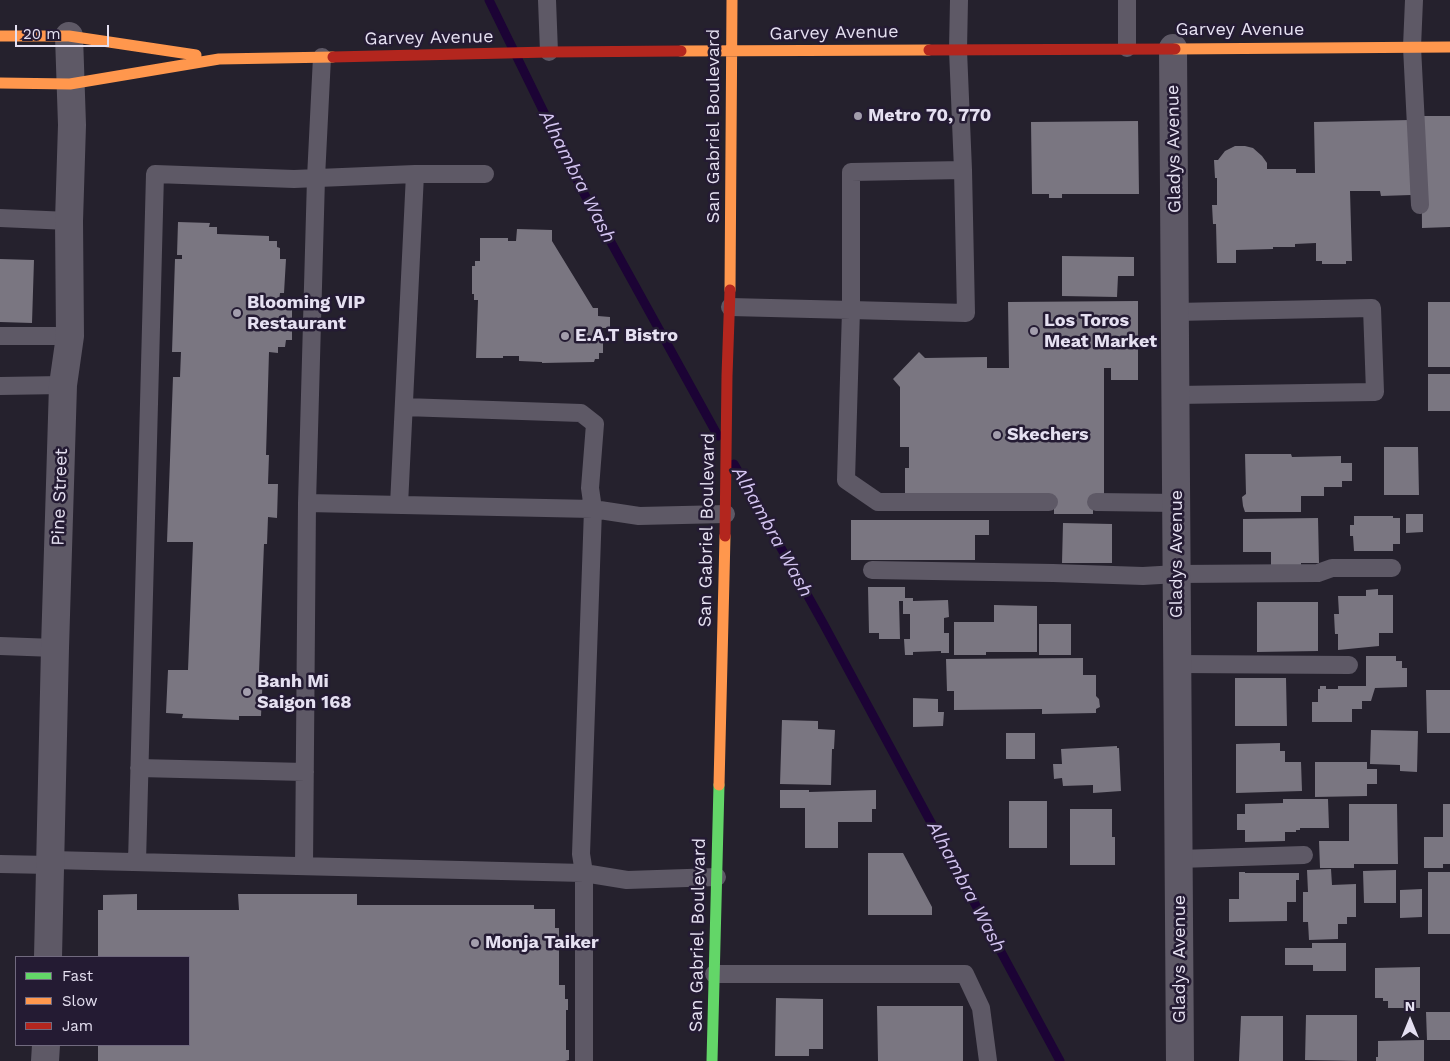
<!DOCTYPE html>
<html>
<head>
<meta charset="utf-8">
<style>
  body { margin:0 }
  #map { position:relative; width:1450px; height:1061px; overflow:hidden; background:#25212d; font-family:"Work Sans",sans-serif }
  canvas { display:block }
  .legend { position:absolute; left:15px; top:956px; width:175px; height:90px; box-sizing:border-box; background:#241b33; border:1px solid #716a7f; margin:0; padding:6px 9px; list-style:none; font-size:15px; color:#e5e0f1 }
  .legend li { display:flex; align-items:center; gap:10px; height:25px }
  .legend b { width:25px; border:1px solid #716a7f }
  .north { position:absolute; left:1385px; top:996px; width:50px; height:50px; -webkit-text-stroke:4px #241b33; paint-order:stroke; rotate:0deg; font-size:14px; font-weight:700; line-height:20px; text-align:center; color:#e5e0f1 }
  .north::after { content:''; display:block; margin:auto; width:18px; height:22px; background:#e5e0f1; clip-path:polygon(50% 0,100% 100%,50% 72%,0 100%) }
  .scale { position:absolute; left:15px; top:25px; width:94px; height:22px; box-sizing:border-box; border:2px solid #e5e0f1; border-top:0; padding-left:6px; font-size:15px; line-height:18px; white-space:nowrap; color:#e5e0f1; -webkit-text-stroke:4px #241b33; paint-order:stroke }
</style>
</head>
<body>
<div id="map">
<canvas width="1450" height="1061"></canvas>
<ul class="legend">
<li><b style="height:6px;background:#63d668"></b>Fast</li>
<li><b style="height:6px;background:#ff974d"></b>Slow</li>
<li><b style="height:6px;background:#b3261e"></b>Jam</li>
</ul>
<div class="north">N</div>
<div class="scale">20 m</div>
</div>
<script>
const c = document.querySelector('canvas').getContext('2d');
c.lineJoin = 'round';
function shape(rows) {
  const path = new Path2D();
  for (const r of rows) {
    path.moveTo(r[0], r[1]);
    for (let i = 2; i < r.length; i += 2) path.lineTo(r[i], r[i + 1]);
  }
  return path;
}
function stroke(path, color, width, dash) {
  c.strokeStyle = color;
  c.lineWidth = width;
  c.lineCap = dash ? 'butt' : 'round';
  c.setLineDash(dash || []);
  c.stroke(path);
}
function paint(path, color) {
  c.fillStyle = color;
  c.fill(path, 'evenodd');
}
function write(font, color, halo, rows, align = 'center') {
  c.font = font + ' "Work Sans",sans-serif';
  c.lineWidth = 5;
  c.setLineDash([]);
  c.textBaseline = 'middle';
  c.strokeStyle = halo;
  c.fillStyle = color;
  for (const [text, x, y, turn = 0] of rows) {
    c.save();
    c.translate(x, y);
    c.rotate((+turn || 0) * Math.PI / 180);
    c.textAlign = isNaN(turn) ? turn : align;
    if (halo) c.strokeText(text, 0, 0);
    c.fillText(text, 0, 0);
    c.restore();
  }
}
stroke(shape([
  [489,0,581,188,718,436],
  [734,464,823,623,1060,1061]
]), '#1c0335', 9);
paint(shape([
  [1421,116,1450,116,1450,227,1422,228],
  [1410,120,1411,195,1381,196,1380,191,1350,191,1352,261,1346,261,1346,264,1322,264,1322,261,1316,261,1316,243,1295,244,1295,247,1273,247,1273,249,1236,250,1236,263,1217,263,1216,224,1213,224,1212,205,1217,205,1217,178,1215,178,1214,160,1218,160,1225,151,1235,146,1245,146,1253,148,1262,156,1267,163,1267,169,1296,169,1296,173,1315,173,1314,122],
  [1138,121,1139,194,1062,194,1062,198,1049,198,1049,194,1032,194,1031,122],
  [178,222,210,223,209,227,217,227,217,234,269,236,269,241,277,241,277,247,280,248,280,259,286,259,284,293,280,293,279,301,287,301,287,308,292,308,292,340,286,340,285,347,278,347,278,353,269,352,266,455,269,455,268,484,278,484,277,518,268,517,267,544,264,544,259,672,263,672,261,716,239,716,239,720,182,718,183,714,166,713,168,670,188,670,193,542,167,542,173,377,180,377,181,352,172,352,175,259,182,259,182,255,177,255],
  [517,229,552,230,552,241,593,308,598,308,598,316,610,317,610,328,598,328,600,336,603,336,603,353,599,353,599,359,595,359,594,362,542,363,542,362,519,361,519,356,503,356,503,358,476,358,478,300,474,300,474,294,472,294,472,266,475,266,475,261,480,261,480,238,508,238,508,241,516,241],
  [1062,256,1134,257,1134,276,1118,276,1117,297,1062,296],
  [0,259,34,260,32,323,0,322],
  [1138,301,1138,380,1111,380,1111,368,1104,368,1104,494,1093,494,1093,514,1054,514,1054,495,930,494,905,499,905,468,909,468,909,447,900,447,900,387,893,379,919,352,925,358,987,357,987,368,1009,368,1008,302],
  [1428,302,1450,302,1450,367,1428,367],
  [1428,374,1450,374,1450,411,1428,411],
  [1384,447,1418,447,1419,495,1384,495],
  [1245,454,1291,454,1292,457,1341,456,1341,463,1352,463,1352,481,1342,481,1342,487,1324,487,1324,496,1301,496,1301,512,1245,512,1243,506,1242,497,1246,494],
  [1406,514,1423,514,1423,532,1406,533],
  [1354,516,1393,516,1393,518,1400,518,1400,544,1393,544,1393,551,1354,551,1353,536,1350,536,1350,525,1354,525],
  [1318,518,1319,563,1301,563,1301,567,1271,567,1271,552,1243,552,1243,519],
  [851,520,989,520,989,535,975,535,975,560,851,560],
  [1063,523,1112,524,1112,563,1062,563],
  [868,587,905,587,905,598,913,598,913,601,948,600,949,617,944,618,944,633,949,633,949,653,941,653,941,651,913,652,913,655,905,655,904,639,910,639,910,614,903,614,903,601,899,601,900,639,879,639,879,633,869,633],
  [1378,589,1378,595,1393,595,1393,633,1379,633,1379,646,1338,650,1338,634,1335,634,1334,614,1339,614,1338,596,1366,596,1366,590],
  [1257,602,1318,602,1318,651,1257,652],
  [994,605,1037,606,1037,652,986,652,986,655,954,655,954,622,994,622],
  [1039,624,1071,624,1071,655,1039,655],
  [1366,656,1396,656,1396,661,1402,661,1402,668,1407,668,1407,687,1375,688,1371,701,1362,701,1362,709,1352,709,1352,722,1312,722,1312,702,1318,702,1318,689,1320,689,1320,686,1326,686,1326,689,1338,689,1338,686,1366,686],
  [1083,658,1083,675,1096,675,1096,696,1099,699,1100,707,1096,709,1096,713,1042,714,1042,709,954,710,954,691,947,691,946,659],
  [1235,678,1286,678,1287,726,1235,726],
  [1426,690,1450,690,1450,733,1427,733],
  [913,698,938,699,938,712,944,712,943,726,913,727],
  [782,720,818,721,818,729,835,730,834,749,832,749,831,785,780,784],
  [1371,730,1418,731,1417,772,1400,771,1400,765,1370,764],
  [1006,733,1035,733,1035,759,1006,759],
  [1280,743,1280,751,1285,751,1285,762,1301,762,1302,791,1236,793,1236,744],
  [1117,746,1117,748,1119,748,1121,791,1093,793,1093,785,1063,786,1062,778,1054,779,1053,764,1062,764,1061,749],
  [1315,762,1367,762,1367,769,1377,769,1377,784,1367,784,1367,796,1315,797],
  [780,790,809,790,809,792,876,790,876,809,872,809,872,822,838,822,838,848,805,848,805,808,780,808],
  [1283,799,1328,799,1329,828,1300,828,1300,830,1296,830,1296,832,1285,832,1285,841,1245,842,1245,830,1237,830,1237,814,1245,814,1245,804,1283,803],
  [1009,801,1047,801,1047,848,1009,848],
  [1349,804,1397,804,1398,864,1354,864,1354,868,1320,868,1319,841,1349,841],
  [1443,804,1450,804,1450,864,1443,864,1443,868,1424,868,1424,837,1443,837],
  [1070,809,1112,809,1112,837,1115,837,1115,865,1070,865],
  [868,853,903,853,932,907,932,915,868,915],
  [1331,869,1332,885,1356,884,1356,917,1347,917,1347,924,1338,924,1338,939,1309,940,1308,922,1303,922,1303,892,1308,892,1307,870],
  [1396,870,1396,903,1364,903,1363,871],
  [1239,872,1245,872,1245,873,1299,873,1299,880,1296,880,1296,902,1287,902,1287,921,1229,922,1229,899,1239,899],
  [1428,872,1450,872,1450,934,1428,934],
  [1422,889,1422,917,1400,918,1400,890],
  [137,894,137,910,239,910,238,894,357,894,357,905,534,905,534,909,555,909,555,928,559,928,559,985,565,985,565,999,568,999,568,1010,566,1010,566,1050,569,1050,569,1060,565,1061,98,1061,98,1045,189,1045,189,957,98,957,98,910,103,910,103,895],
  [1312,943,1346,943,1346,971,1313,971,1313,965,1285,965,1285,948,1312,948],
  [1420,967,1420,1008,1388,1008,1388,1001,1383,1001,1383,998,1375,998,1375,968],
  [776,998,823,999,823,1049,809,1049,809,1056,775,1056],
  [877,1006,963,1006,963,1061,878,1061],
  [1426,1012,1450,1012,1450,1040,1427,1040],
  [1306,1015,1357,1015,1357,1061,1305,1060],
  [1241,1016,1283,1016,1283,1061,1239,1061],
  [1424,1040,1424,1061,1376,1061,1376,1057,1378,1057,1378,1041]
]), '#7a7681');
stroke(shape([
  [547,0,549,52],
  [959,0,958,50,963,170],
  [1414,0,1412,47,1420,205],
  [1127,48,1127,0],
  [0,218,69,221],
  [730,307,851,310,966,313,963,170,851,172,851,310,846,480,878,502,1049,502],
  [1175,312,1372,308,1375,392,1176,395],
  [0,336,70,336],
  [0,386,63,385],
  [404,407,581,413,595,424,590,488,593,509,639,516,726,514],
  [1096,502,1177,503],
  [307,503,316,178,322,57],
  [399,505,415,174],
  [872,570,1053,573,1143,576,1177,574,1318,573,1332,568,1392,568],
  [0,646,55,648],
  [1178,664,1349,665],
  [139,768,305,772],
  [1179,859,1304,855],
  [51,860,584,873,627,880,717,877],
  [137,862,155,174,294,179,415,174,485,174],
  [0,864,50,865],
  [304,866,307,503,593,509,581,854,584,873,584,1061],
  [714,974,965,974,981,1008,988,1061]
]), '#5e5966', 18);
stroke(shape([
  [1173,48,1180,1061],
  [48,957,55,648,63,385,70,336,69,221,72,125,69,36],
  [45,1061,46,1045]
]), '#5e5966', 28);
stroke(shape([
  [712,1061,719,785]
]), '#63d668', 11);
stroke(shape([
  [0,36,69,36,196,55],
  [1175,49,1450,47],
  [681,51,929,50],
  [0,83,70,84,219,59,333,57],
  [730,290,732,0],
  [719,785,725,536]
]), '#ff974d', 11);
stroke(shape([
  [929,50,1175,49],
  [333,57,549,52,681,51],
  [725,536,727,376,730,290]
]), '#b3261e', 11);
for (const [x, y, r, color] of [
  [858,116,5,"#a29dac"],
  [237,313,5,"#a29dac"],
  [1034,331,5,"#a29dac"],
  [565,336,5,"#a29dac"],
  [997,435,5,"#a29dac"],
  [247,692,5,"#a29dac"],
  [475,943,5,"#a29dac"]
]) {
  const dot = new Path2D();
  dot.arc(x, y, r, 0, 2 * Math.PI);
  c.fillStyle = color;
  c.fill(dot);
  stroke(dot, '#241b33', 2);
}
write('18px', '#e5e0f1', '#241b33', [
  ["Garvey Avenue",1240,30],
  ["Garvey Avenue",834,33,-1],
  ["Garvey Avenue",429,38,-1],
  ["San Gabriel Boulevard",714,126,-90],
  ["Gladys Avenue",1174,149,-91],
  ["Pine Street",60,497,-88],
  ["San Gabriel Boulevard",707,530,-89],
  ["Gladys Avenue",1177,554,-90],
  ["San Gabriel Boulevard",698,935,-89],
  ["Gladys Avenue",1180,959,-90]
]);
write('bold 18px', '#e5e0f1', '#241b33', [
  ["Metro 70, 770",868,116],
  ["Blooming VIP",247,303],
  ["Restaurant",247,324],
  ["Los Toros",1044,321],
  ["Meat Market",1044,342],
  ["E.A.T Bistro",575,336],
  ["Skechers",1007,435],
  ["Banh Mi",257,682],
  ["Saigon 168",257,703],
  ["Monja Taiker",485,943]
], 'left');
write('italic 19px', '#d4c5f1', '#241b33', [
  ["Alhambra Wash",577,177,63],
  ["Alhambra Wash",772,532,61],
  ["Alhambra Wash",966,887,62]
]);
</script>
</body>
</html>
